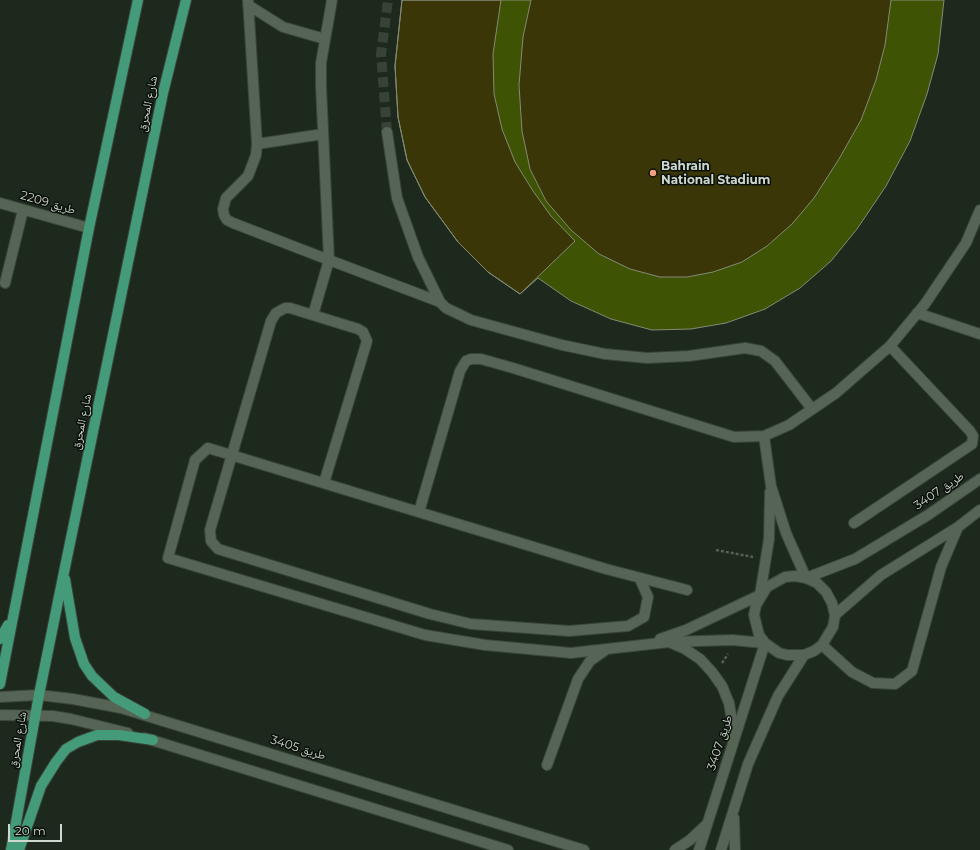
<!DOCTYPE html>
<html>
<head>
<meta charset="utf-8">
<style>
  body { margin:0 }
  #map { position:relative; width:980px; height:850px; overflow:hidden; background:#1c291c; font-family:Montserrat,sans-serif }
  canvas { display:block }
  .scale { position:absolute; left:8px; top:824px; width:54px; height:18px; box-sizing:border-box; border:2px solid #ced7ce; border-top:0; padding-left:5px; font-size:12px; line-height:14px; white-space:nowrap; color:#ced7ce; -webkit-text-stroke:3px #0a100a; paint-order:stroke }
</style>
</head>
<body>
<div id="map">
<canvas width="980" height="850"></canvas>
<div class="scale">20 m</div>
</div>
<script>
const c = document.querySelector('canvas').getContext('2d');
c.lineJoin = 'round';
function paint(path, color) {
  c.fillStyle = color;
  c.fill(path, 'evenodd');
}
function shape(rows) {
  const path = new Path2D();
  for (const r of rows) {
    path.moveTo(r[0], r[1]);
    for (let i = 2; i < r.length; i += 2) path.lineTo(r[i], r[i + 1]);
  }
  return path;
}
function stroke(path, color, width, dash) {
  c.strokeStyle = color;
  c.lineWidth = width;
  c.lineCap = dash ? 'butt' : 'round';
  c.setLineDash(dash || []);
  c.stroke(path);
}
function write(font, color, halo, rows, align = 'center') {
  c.font = font + ' Montserrat,"Noto Naskh Arabic",sans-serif';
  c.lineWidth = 3;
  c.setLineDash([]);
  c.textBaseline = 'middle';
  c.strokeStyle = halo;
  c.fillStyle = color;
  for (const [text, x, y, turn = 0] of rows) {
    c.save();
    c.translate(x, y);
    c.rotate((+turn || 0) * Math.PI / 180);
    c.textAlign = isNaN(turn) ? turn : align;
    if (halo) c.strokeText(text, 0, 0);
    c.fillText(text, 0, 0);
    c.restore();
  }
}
paint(shape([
  [402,0,944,0,938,54,927,94,910,141,886,186,857,229,831,261,800,288,765,309,726,323,691,329,652,330,611,319,571,301,538,278,520,294,488,272,458,242,425,197,407,160,398,117,395,66]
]), '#3a3608');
const building = shape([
  [402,0,531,0,523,37,519,85,522,131,530,169,546,201,571,230,599,254,630,269,660,277,687,277,713,272,742,262,767,246,792,224,814,198,839,159,861,120,876,80,885,45,891,0,944,0,938,54,927,94,910,141,886,186,857,229,831,261,800,288,765,309,726,323,691,329,652,330,611,319,571,301,538,278,520,294,488,272,458,242,425,197,407,160,398,117,395,66,402,0],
  [402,0,501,0,493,54,494,94,502,129,515,162,533,191,551,216,575,241,520,294,488,272,458,242,425,197,407,160,398,117,395,66,402,0]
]);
paint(building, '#3e5303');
stroke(building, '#838b77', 1);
stroke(shape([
  [387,132,381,54,388,0]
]), '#374337', 10, [10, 5]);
const minor = shape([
  [248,0,257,144,256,155,248,176,226,198,223,209,224,215,227,220,233,223,329,260,321,86,321,63,332,0],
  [248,5,283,27,325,39],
  [387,132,397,198,418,257,440,302],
  [257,144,323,134],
  [0,203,89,228],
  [5,283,23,210],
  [917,313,980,334],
  [313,315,329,260,440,302,446,308,471,320,562,345,605,354,647,358,689,356,745,348,761,351,775,361,812,409],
  [764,436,771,486,786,533,806,578,855,559,928,515,980,479],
  [324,483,367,341,363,332,358,329,290,308,285,308,276,313,271,321,210,530,211,541,218,549,430,614,471,624,569,631,628,626,644,617,648,597,640,579],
  [419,512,460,371,466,361,471,359,481,359,513,368,734,437,764,436,789,425,836,393,890,346,925,304,966,243,980,210],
  [854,523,972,444,973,436,970,431,890,346],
  [687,590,606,569,208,448,195,460,168,558,425,635,485,645,571,653,669,642,732,640,765,643,779,653,787,655,804,655,814,651,822,645,833,627,835,615,832,603,826,592,817,583,806,578,795,576,785,577,767,587,756,605,754,615,759,635,765,643],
  [835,615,881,575,958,527,980,510],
  [660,639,686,630,760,595,769,539,770,492],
  [671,643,685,649,700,659,712,672,722,686,729,703,734,732],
  [822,645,852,672,873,683,895,684,912,671,941,567,958,527],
  [0,697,39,695,73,699,121,708,584,850],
  [0,715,53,716,71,719,128,733],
  [145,738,508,850],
  [547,765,578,679,590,661,607,649],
  [734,818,735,850],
  [675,850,690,840,707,824],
  [699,850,765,643],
  [721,850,748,764,778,696,804,655]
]);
const major = shape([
  [65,579,75,638,84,664,92,676,114,697,145,714],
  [0,639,8,625],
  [0,684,89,228,138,0],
  [11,850,39,695,64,572,163,93,186,0],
  [19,850,41,786,56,762,66,749,78,742,97,735,119,735,153,740]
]);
stroke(minor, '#3a453a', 12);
stroke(major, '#3a453a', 12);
stroke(shape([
  [716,550,753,557],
  [722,663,728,654]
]), '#566156', 2.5, [3, 2]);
stroke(minor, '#556455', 10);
stroke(major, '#449b7a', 10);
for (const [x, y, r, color] of [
  [653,173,4,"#f2a07f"]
]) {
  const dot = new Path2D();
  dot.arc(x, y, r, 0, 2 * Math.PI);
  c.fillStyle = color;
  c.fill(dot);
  stroke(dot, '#0a100a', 1.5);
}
write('12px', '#ced7ce', '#0a100a', [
  ["شارع المحرق",148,104,-78],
  ["طريق 2209",48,203,16],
  ["شارع المحرق",82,422,-78],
  ["طريق 3407",939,491,-34],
  ["شارع المحرق",18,740,-80],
  ["طريق 3407",720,743,-72],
  ["طريق 3405",298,748,17]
]);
write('bold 12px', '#ced7ce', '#0a100a', [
  ["Bahrain",661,166],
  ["National Stadium",661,180]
], 'left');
</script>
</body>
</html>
